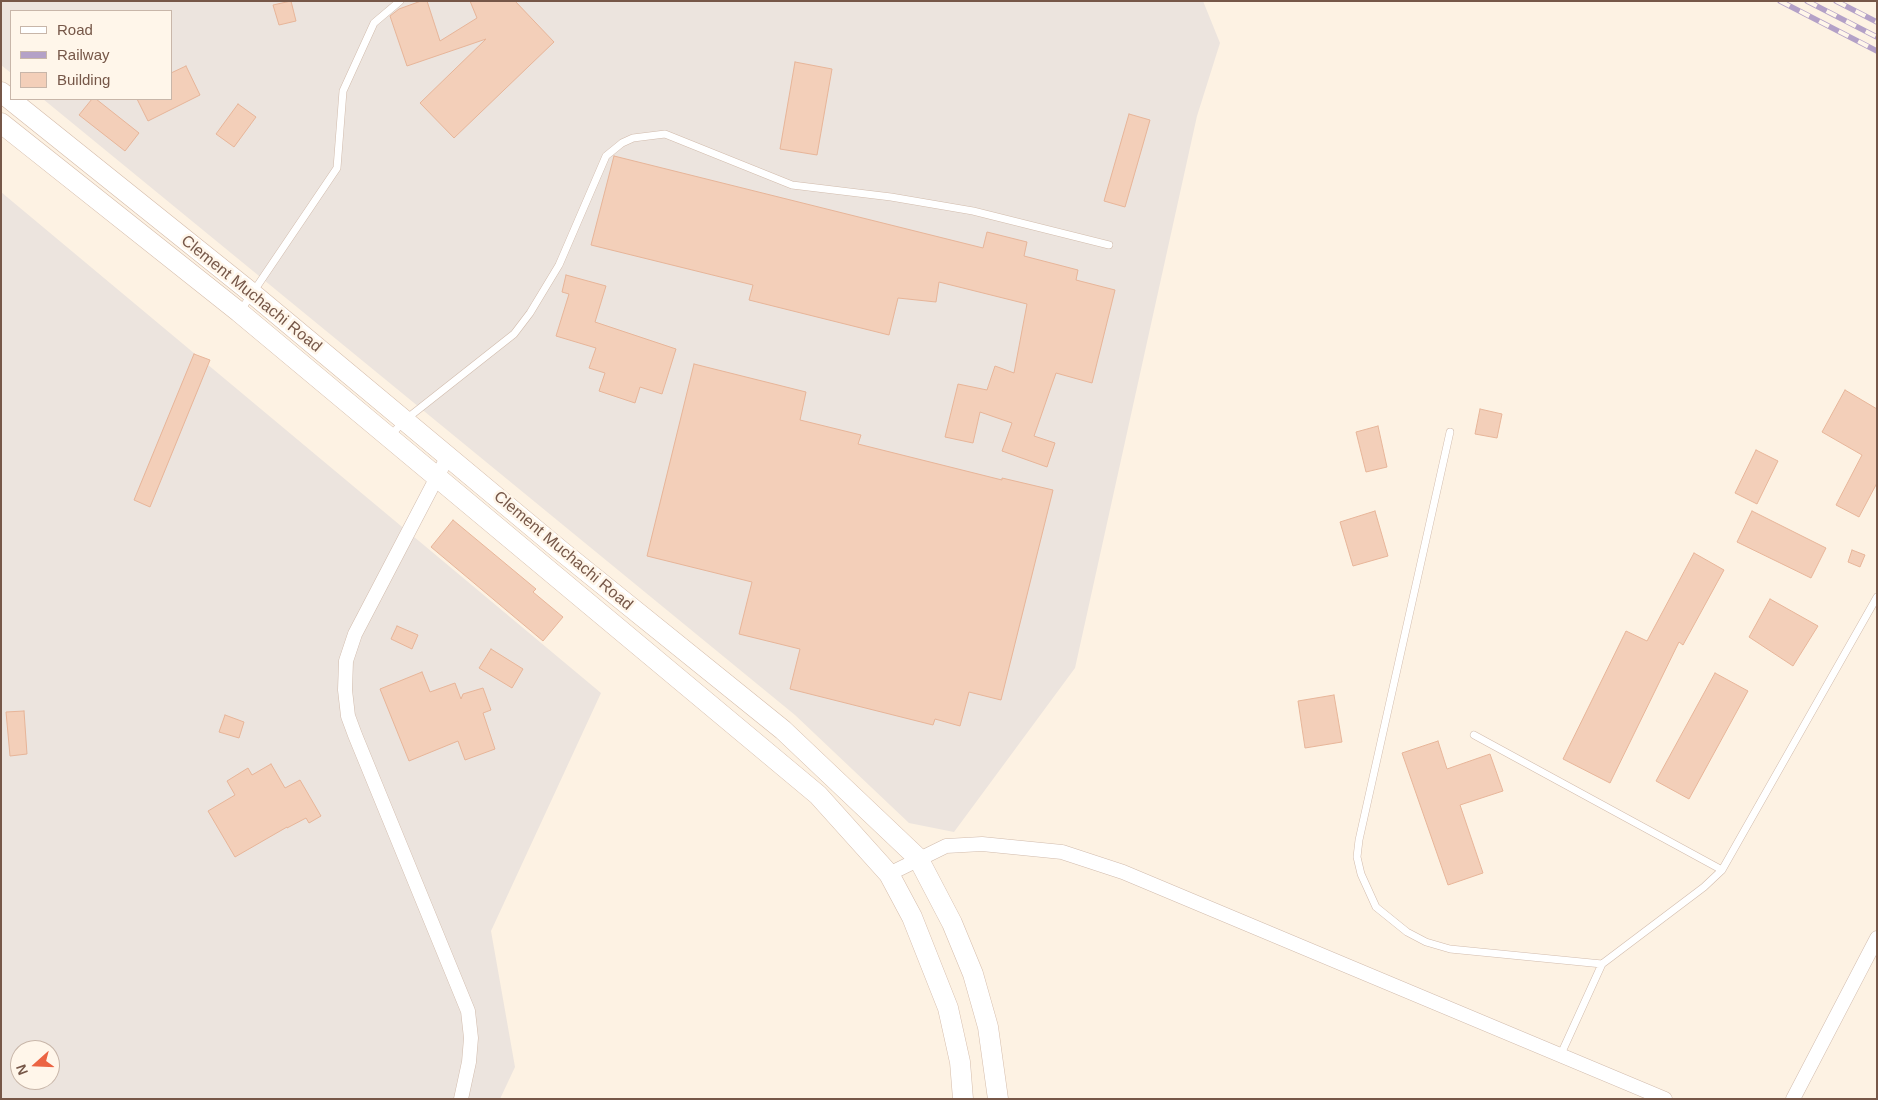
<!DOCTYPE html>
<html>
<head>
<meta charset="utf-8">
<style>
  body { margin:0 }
  #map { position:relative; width:1878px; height:1100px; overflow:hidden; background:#fdf2e3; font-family:Arial,sans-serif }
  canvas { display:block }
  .frame { position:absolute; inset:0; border:2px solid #765748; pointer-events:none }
  .legend { position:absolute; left:10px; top:10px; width:162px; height:90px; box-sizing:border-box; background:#fff6ea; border:1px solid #c8b6a9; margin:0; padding:6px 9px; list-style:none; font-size:15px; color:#765748 }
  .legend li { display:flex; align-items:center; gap:10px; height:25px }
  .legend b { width:25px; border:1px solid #c8b6a9 }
  .north { position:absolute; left:10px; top:1040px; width:50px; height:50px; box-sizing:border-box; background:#fff6ea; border:1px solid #c8b6a9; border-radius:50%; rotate:250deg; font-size:14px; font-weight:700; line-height:20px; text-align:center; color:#765748 }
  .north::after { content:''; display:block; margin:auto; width:18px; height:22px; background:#eb6443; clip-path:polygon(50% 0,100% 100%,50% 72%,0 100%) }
</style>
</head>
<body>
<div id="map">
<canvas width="1878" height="1100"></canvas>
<div class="frame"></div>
<ul class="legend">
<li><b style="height:6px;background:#fff"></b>Road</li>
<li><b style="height:6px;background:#b4a1c7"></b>Railway</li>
<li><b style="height:14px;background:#f3cfb9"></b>Building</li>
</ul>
<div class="north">N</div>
</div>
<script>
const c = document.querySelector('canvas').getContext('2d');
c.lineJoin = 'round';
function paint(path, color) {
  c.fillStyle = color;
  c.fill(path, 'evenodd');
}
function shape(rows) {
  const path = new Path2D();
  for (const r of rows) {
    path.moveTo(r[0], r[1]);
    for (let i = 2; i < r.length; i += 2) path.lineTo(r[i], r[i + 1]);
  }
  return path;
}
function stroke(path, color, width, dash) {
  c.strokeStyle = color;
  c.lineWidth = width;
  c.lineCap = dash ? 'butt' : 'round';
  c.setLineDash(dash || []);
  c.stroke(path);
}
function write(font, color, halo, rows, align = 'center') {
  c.font = font + ' Arial,sans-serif';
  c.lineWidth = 5;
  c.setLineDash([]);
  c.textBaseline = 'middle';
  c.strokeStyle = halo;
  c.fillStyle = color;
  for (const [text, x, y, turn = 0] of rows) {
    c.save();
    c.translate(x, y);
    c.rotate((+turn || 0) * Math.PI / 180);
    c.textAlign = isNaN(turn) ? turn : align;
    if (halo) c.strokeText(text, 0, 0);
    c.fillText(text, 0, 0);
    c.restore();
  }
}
paint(shape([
  [1,1,1203,1,1220,43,1197,116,1075,668,954,832,909,823,795,715,43,99,171,99,171,11,11,11,11,73,1,65],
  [1,192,601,693,491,931,515,1067,500,1099,1,1099],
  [20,1050,50,1050,50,1080,20,1080]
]), '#ece4de');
const building = shape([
  [291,1,296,21,279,25,273,5,291,1],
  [421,1,427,1,440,41,477,18,470,1,515,1,554,42,454,138,420,103,486,39,407,66,390,16,399,9,421,1],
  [795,62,832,69,817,155,780,149,795,62],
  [186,66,200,95,148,121,137,99,171,99,171,73,186,66],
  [92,99,96,99,139,133,125,151,79,115,92,99],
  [238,104,256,117,234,147,216,134,238,104],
  [1129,114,1150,120,1125,207,1104,201,1129,114],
  [614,156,983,248,987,232,1027,242,1024,256,1078,270,1076,280,1115,290,1092,383,1056,373,1034,436,1055,443,1047,467,1002,451,1012,423,980,412,973,443,945,437,958,384,987,390,995,366,1014,373,1027,304,939,282,936,302,898,298,889,335,749,300,753,285,591,245,614,156],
  [566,275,606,286,595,322,676,349,662,394,640,387,635,403,599,391,605,373,589,368,596,348,556,336,569,294,562,292,566,275],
  [194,354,210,360,150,507,134,500,194,354],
  [694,364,806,392,800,420,861,435,858,444,1002,480,1002,478,1053,490,1001,700,969,692,960,726,935,719,933,725,790,689,800,649,739,634,752,582,647,556,694,364],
  [1845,390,1877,409,1877,483,1859,517,1836,505,1862,455,1822,432,1845,390],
  [1480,409,1502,414,1497,438,1475,434,1480,409],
  [1378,426,1387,467,1366,472,1356,432,1378,426],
  [1756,450,1778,461,1757,504,1735,493,1756,450],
  [1375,511,1388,556,1353,566,1340,522,1375,511],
  [1752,511,1826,548,1811,578,1737,542,1752,511],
  [453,520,536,589,533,592,563,617,543,641,431,547,453,520],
  [1852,550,1865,555,1860,567,1848,562,1852,550],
  [1694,553,1724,570,1683,645,1679,642,1610,783,1563,759,1626,631,1647,641,1694,553],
  [1770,599,1818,626,1793,666,1749,637,1770,599],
  [397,626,418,635,412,649,391,639,397,626],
  [491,649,523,669,512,688,479,668,491,649],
  [422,672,430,692,455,683,461,699,463,694,483,688,491,710,483,713,495,749,465,760,458,741,409,761,380,689,422,672],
  [1715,673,1748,691,1689,799,1656,781,1715,673],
  [1334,695,1342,742,1305,748,1298,701,1334,695],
  [24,711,27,754,10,756,6,712,24,711],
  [225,715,244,722,239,738,219,732,225,715],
  [1438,741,1447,769,1490,754,1503,791,1460,805,1483,873,1448,885,1402,753,1438,741],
  [271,764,285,788,300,780,321,816,309,823,306,818,287,828,287,827,235,857,208,811,235,795,227,781,248,768,252,775,271,764]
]);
paint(building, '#f3cfb9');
stroke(building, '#e7b599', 1);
const lane = shape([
  [241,310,337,168,343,91,374,23,400,1],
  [1450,432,1359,840,1357,857,1361,874,1376,907,1407,932,1426,942,1450,949,1602,964],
  [390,436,405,420,514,334,530,313,559,265,606,156,622,143,633,138,665,134,792,185,891,197,973,211,1109,245],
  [1474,735,1722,870],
  [1561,1054,1602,964,1704,887,1722,870,1877,597]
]);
const street = shape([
  [448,456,355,634,346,661,345,690,348,716,355,735,468,1011,471,1038,469,1062,461,1099],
  [889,874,946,846,982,844,1062,852,1123,872,1665,1099],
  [1793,1099,1877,938]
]);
const secondary = shape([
  [1,92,253,294,560,550,783,730,918,858,952,923,973,974,988,1027,998,1099],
  [1,123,239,312,818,795,889,874,912,917,948,1008,960,1062,963,1099]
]);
stroke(lane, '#d1bbac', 8);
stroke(street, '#d1bbac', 15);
stroke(secondary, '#d4bba9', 21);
stroke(lane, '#fff', 7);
stroke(street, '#fff', 14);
stroke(secondary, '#fff', 20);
const rail = shape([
  [1780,1,1877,51],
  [1807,1,1877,37],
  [1836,1,1877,22]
]);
stroke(rail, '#b4a1c7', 5.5);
stroke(rail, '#fff6ea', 4, [11]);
write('16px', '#765748', '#fff6ea', [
  ["Clement Muchachi Road",251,294,39],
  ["Clement Muchachi Road",563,551,40]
]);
</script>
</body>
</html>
